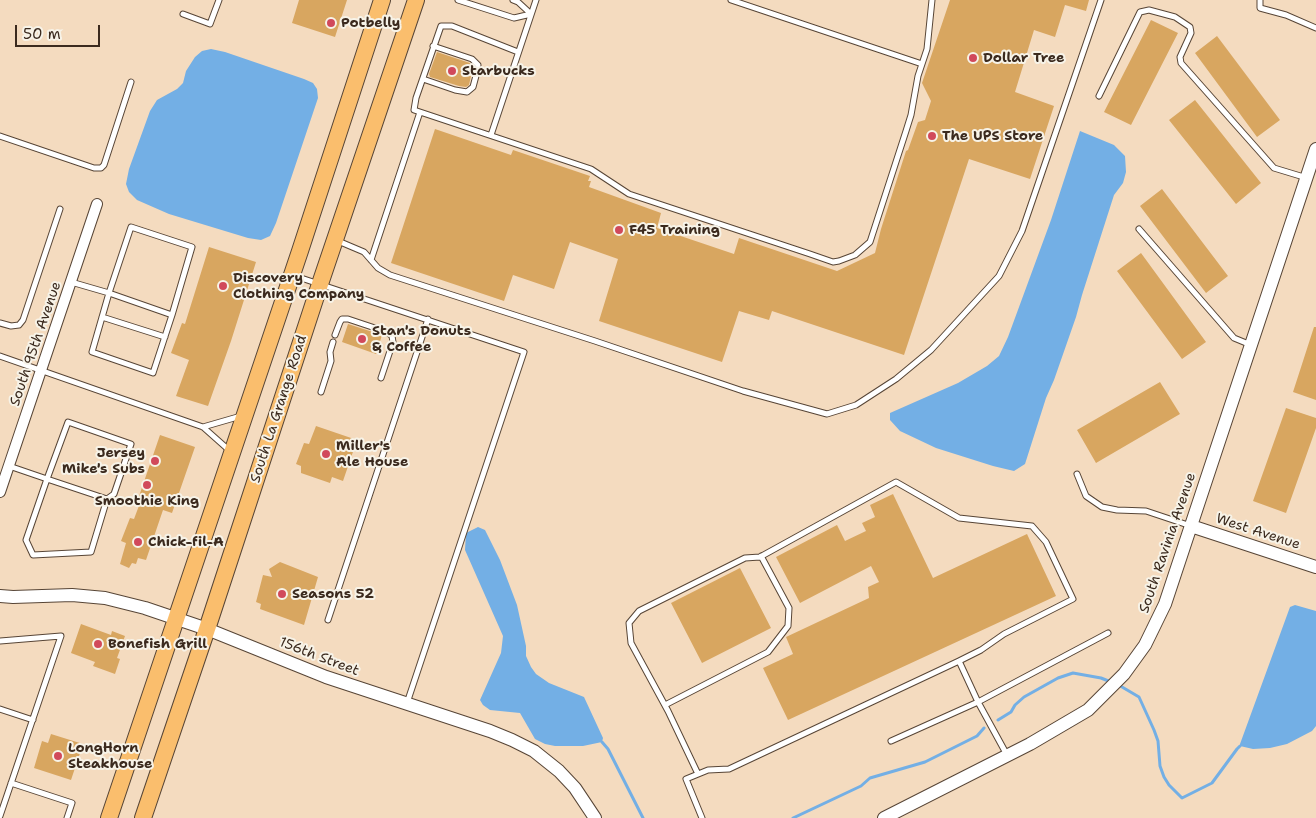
<!DOCTYPE html>
<html>
<head>
<meta charset="utf-8">
<style>
  body { margin:0 }
  #map { position:relative; width:1316px; height:818px; overflow:hidden; background:#f4dbbf; font-family:"Shantell Sans",sans-serif }
  canvas { display:block }
  .scale { position:absolute; left:15px; top:25px; width:85px; height:22px; box-sizing:border-box; border:2px solid #3b2a1e; border-top:0; padding-left:6px; font-size:15px; line-height:18px; white-space:nowrap; color:#3b2a1e; -webkit-text-stroke:4px #f7f3e8; paint-order:stroke }
</style>
</head>
<body>
<div id="map">
<canvas width="1316" height="818"></canvas>
<div class="scale">50 m</div>
</div>
<script>
const c = document.querySelector('canvas').getContext('2d');
c.lineJoin = 'round';
function paint(path, color) {
  c.fillStyle = color;
  c.fill(path, 'evenodd');
}
function shape(rows) {
  const path = new Path2D();
  for (const r of rows) {
    path.moveTo(r[0], r[1]);
    for (let i = 2; i < r.length; i += 2) path.lineTo(r[i], r[i + 1]);
  }
  return path;
}
function stroke(path, color, width, dash) {
  c.strokeStyle = color;
  c.lineWidth = width;
  c.lineCap = dash ? 'butt' : 'round';
  c.setLineDash(dash || []);
  c.stroke(path);
}
function write(font, color, halo, rows, align = 'center') {
  c.font = font + ' "Shantell Sans",sans-serif';
  c.lineWidth = 4;
  c.setLineDash([]);
  c.textBaseline = 'middle';
  c.strokeStyle = halo;
  c.fillStyle = color;
  for (const [text, x, y, turn = 0] of rows) {
    c.save();
    c.translate(x, y);
    c.rotate((+turn || 0) * Math.PI / 180);
    c.textAlign = isNaN(turn) ? turn : align;
    if (halo) c.strokeText(text, 0, 0);
    c.fillText(text, 0, 0);
    c.restore();
  }
}
paint(shape([
  [211,49,225,52,304,79,313,83,317,89,318,98,276,223,270,236,261,240,248,238,169,214,137,200,129,192,126,184,129,169,150,111,157,100,177,89,183,83,186,71,195,57,202,51],
  [1080,131,1114,145,1125,156,1126,172,1123,183,1114,195,1082,295,1076,317,1054,380,1046,398,1025,464,1014,471,993,466,936,448,900,431,890,420,890,413,958,383,987,366,999,356,1008,337,1051,220],
  [478,527,485,530,500,560,517,605,526,646,526,656,531,667,536,674,549,683,584,697,603,738,602,742,583,746,555,746,545,744,535,739,520,713,490,710,483,705,480,700,501,653,503,636,465,550,466,533],
  [1295,605,1316,611,1316,726,1312,731,1287,744,1270,748,1253,749,1240,746,1240,744,1290,607]
]), '#73afe5');
stroke(shape([
  [1117,684,1139,697,1154,730,1158,741,1160,766,1164,777,1169,785,1182,798,1212,783,1237,749,1240,746],
  [998,720,1011,712,1015,705,1024,697,1058,678,1073,673,1101,678,1111,682],
  [602,742,608,749,643,818],
  [793,818,861,786,870,778,925,762,977,736,984,728]
]), '#73afe5', 3);
paint(shape([
  [299,0,347,0,335,37,292,23],
  [950,0,1089,0,1086,11,1065,5,1055,37,1034,30,1015,92,1054,106,1030,179,969,159,904,355,772,311,769,320,739,311,722,362,599,321,618,259,570,242,554,289,513,275,504,301,391,263,435,129,511,155,513,150,590,176,588,181,591,181,589,187,661,213,657,228,734,254,739,238,837,271,875,253,881,229,906,151,908,150,918,122,925,120,931,101,922,83],
  [1151,20,1178,33,1131,125,1104,112],
  [1217,36,1280,120,1257,137,1195,53],
  [437,52,470,63,473,67,469,85,466,87,459,86,430,77,429,74],
  [1195,100,1261,183,1236,204,1169,120],
  [1162,189,1228,276,1206,293,1140,206],
  [209,247,256,262,231,341,208,406,176,396,189,360,171,353,182,323,185,324],
  [1141,253,1206,342,1182,359,1117,271],
  [348,324,382,335,376,354,342,342],
  [1314,327,1316,327,1316,400,1293,392],
  [1160,382,1180,414,1096,463,1077,430],
  [1286,408,1316,418,1316,428,1286,513,1253,501],
  [316,426,357,440,343,481,332,477,330,483,301,473,301,466,296,464,304,443,309,444],
  [160,435,195,447,172,513,163,510,146,560,138,558,136,564,132,563,129,568,120,564,126,543,121,541,130,518,134,519,140,503,137,502],
  [893,494,933,578,1027,534,1056,596,788,720,763,668,793,654,786,637,869,598,868,587,879,582,871,566,800,603,776,557,837,525,845,541,866,531,862,523,875,517,870,505],
  [280,562,318,577,304,625,260,609,261,604,256,602,263,575,272,577,269,569],
  [740,568,771,628,702,663,671,603],
  [81,624,111,635,112,631,125,636,117,658,120,659,115,674,93,666,95,662,71,653],
  [51,734,83,744,71,780,34,768,42,741,48,743]
]), '#d8a660');
const service = shape([
  [458,0,514,18,531,14],
  [513,0,518,2,531,14],
  [731,0,922,64],
  [1260,0,1260,8,1286,15,1316,28],
  [183,14,210,24,219,0],
  [423,79,455,90,467,92,473,87,477,72,478,65,472,59,433,46],
  [1099,96,1140,12,1149,10,1175,17,1190,27,1191,33,1180,57,1181,63,1274,168,1307,178],
  [420,112,414,110,416,98,441,26,452,26,518,52],
  [491,135,536,0],
  [0,136,94,168,101,168,104,165,131,82],
  [1139,229,1234,338,1251,345],
  [338,241,364,252,378,268,390,275,595,341,743,391,827,414,856,405,896,379,931,350,999,276,1022,231,1101,0],
  [371,260,420,112,591,169,629,194,810,254,833,262,839,261,855,255,870,242,906,131,911,115,918,76,927,49,932,0],
  [295,276,524,352,407,703],
  [71,282,109,293,172,315,192,247,131,227,109,293,92,352,153,373,172,315],
  [102,317,165,337],
  [0,323,11,326,19,325,23,320,60,209],
  [335,335,340,322,342,319,348,319,387,332,392,336,393,342,381,378],
  [0,356,203,427,230,451],
  [321,392,331,361,330,352,333,342],
  [203,427,241,416],
  [9,466,47,479,107,499,91,552,33,555,26,540,47,479,68,422,131,444,114,494,107,499],
  [1077,474,1086,496,1102,507,1117,510,1146,511,1191,526],
  [328,620,428,319],
  [0,641,61,636,0,816],
  [665,705,768,652,788,626,789,608,761,556],
  [0,709,33,720],
  [1007,755,978,702,1108,633],
  [698,774,668,711,631,643,629,623,639,611,745,558,760,557,896,482,959,518,1032,526,1046,542,1073,599,1004,634,981,650,959,661],
  [11,783,72,803,67,818],
  [702,818,686,779,708,770,729,769,959,661,978,702,891,741]
]);
const minor = shape([
  [0,492,97,204]
]);
const tertiary = shape([
  [1191,526,1316,567],
  [0,596,13,597,72,595,105,598,145,608,207,629,326,677,490,731,512,740,534,751,559,771,575,788,595,818],
  [884,818,1030,744,1088,710,1124,674,1145,645,1165,604,1316,149]
]);
const trunk = shape([
  [109,818,300,251,382,0],
  [143,818,207,629,320,284,416,0]
]);
stroke(service, '#574536', 7);
stroke(minor, '#574536', 12);
stroke(tertiary, '#574536', 14);
stroke(trunk, '#574536', 18);
stroke(service, '#fff', 5);
stroke(minor, '#fff', 10);
stroke(tertiary, '#fff', 12);
stroke(trunk, '#fabe6d', 16);
for (const [x, y, r, color] of [
  [331,23,5,"#d1495b"],
  [973,58,5,"#d1495b"],
  [452,71,5,"#d1495b"],
  [932,136,5,"#d1495b"],
  [619,230,5,"#d1495b"],
  [223,286,5,"#d1495b"],
  [362,339,5,"#d1495b"],
  [326,454,5,"#d1495b"],
  [155,461,5,"#d1495b"],
  [147,485,5,"#d1495b"],
  [138,542,5,"#d1495b"],
  [282,594,5,"#d1495b"],
  [98,644,5,"#d1495b"],
  [58,756,5,"#d1495b"]
]) {
  const dot = new Path2D();
  dot.arc(x, y, r, 0, 2 * Math.PI);
  c.fillStyle = color;
  c.fill(dot);
  stroke(dot, '#f7f3e8', 2);
}
write('bold 14px', '#3b2a1e', '#f7f3e8', [
  ["Potbelly",341,23],
  ["Dollar Tree",983,58],
  ["Starbucks",462,71],
  ["The UPS Store",942,136],
  ["F45 Training",629,230],
  ["Discovery",233,278],
  ["Clothing Company",233,294],
  ["Stan's Donuts",372,331],
  ["& Coffee",372,347],
  ["Miller's",336,446],
  ["Ale House",336,462],
  ["Jersey",145,453,"right"],
  ["Mike's Subs",145,469,"right"],
  ["Smoothie King",147,501,"center"],
  ["Chick-fil-A",148,542],
  ["Seasons 52",292,594],
  ["Bonefish Grill",108,644],
  ["LongHorn",68,748],
  ["Steakhouse",68,764]
], 'left');
write('14px', '#3b2a1e', '#f7f3e8', [
  ["South 95th Avenue",36,344,-71],
  ["South La Grange Road",279,409,-72],
  ["West Avenue",1258,532,18],
  ["South Ravinia Avenue",1168,543,-71],
  ["156th Street",319,657,21]
]);
</script>
</body>
</html>
